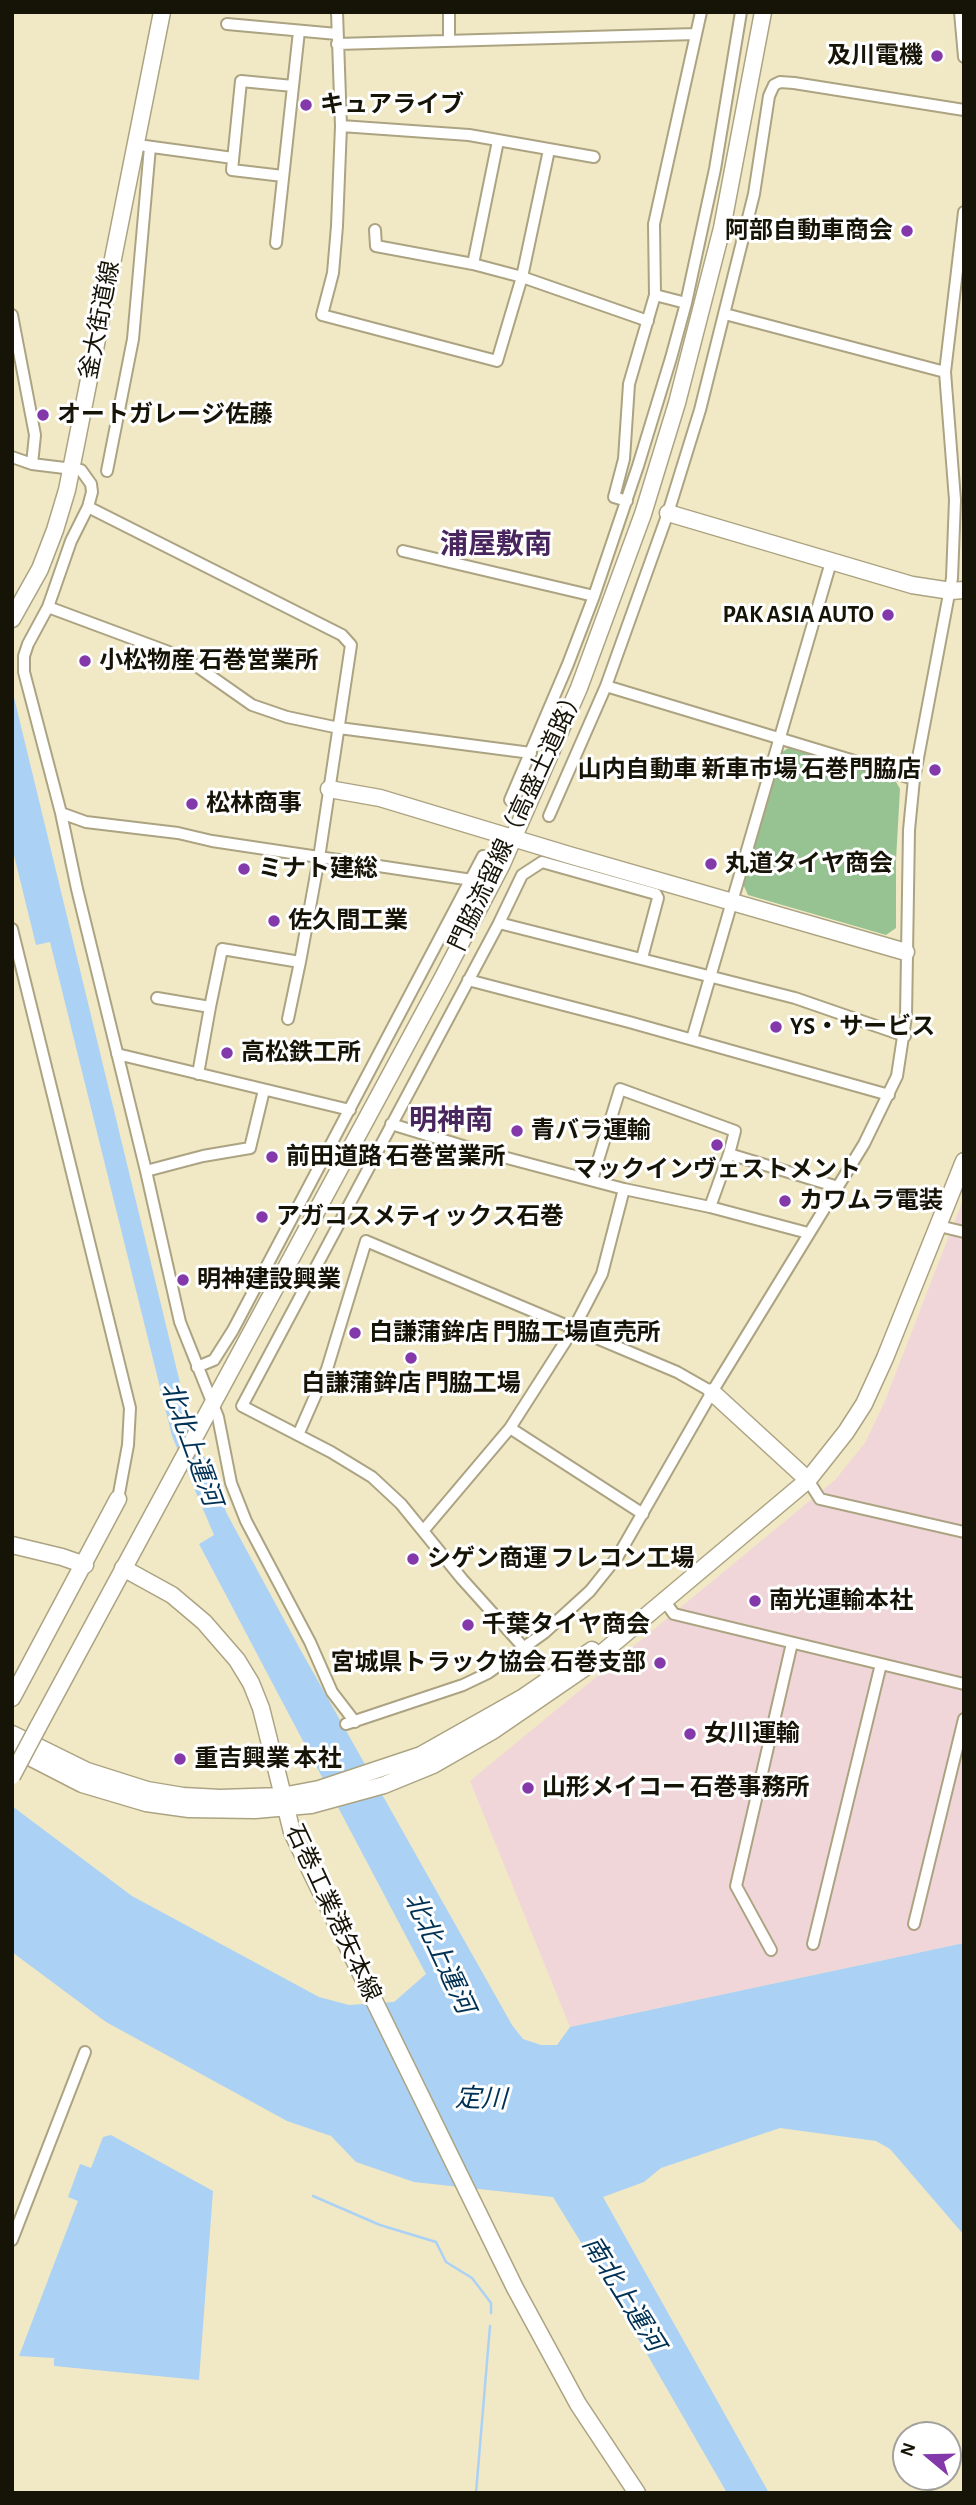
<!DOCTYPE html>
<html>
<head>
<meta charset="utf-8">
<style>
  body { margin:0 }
  #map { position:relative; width:976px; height:2505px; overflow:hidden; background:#f1e8c5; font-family:"Alegreya Sans",sans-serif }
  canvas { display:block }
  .frame { position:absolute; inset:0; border:14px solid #161307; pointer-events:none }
  .north { position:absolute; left:892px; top:2421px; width:70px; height:70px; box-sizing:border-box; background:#fff; border:2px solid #a2a19c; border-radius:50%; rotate:289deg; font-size:19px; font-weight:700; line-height:28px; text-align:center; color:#161307 }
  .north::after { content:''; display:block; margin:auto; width:24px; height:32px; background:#8439ab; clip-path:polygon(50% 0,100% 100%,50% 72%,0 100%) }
</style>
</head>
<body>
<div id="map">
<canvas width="976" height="2505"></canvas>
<div class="frame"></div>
<div class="north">N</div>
</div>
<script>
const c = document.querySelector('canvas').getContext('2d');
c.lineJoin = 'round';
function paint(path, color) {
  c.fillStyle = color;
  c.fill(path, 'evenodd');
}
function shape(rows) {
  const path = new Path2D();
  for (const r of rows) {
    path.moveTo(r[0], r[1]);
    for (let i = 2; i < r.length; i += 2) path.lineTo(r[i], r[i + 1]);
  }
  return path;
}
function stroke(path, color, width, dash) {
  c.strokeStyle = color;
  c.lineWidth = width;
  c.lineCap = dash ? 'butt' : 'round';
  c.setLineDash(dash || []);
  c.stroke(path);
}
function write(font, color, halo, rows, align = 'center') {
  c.font = font + ' "Alegreya Sans","Noto Sans JP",sans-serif';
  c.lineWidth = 6;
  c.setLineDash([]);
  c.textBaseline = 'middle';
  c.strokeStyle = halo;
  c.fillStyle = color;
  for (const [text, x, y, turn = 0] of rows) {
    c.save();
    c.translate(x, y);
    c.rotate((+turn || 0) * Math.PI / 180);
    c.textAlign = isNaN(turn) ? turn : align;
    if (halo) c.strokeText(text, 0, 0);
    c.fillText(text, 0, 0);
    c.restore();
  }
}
paint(shape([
  [964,1197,964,1943,570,2027,470,1781,835,1480,865,1443,885,1401]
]), '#f1d6d9');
paint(shape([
  [788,748,895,780,900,789,896,860,896,928,886,935,748,895,743,884,781,753]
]), '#97c393');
paint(shape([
  [12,689,188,1416,227,1514,300,1649,512,2025,523,2039,541,2045,557,2045,570,2027,964,1943,964,2235,890,2149,876,2141,780,2128,661,2168,644,2182,603,2197,769,2493,727,2493,606,2283,553,2197,414,2182,356,2162,331,2136,287,2121,106,2022,12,1952,12,1806,132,1896,319,1997,349,2005,394,2002,426,1974,199,1544,214,1535,172,1436,50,942,36,945,12,847],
  [111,2135,213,2191,199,2380,54,2366,54,2358,19,2356,78,2201,68,2197,80,2164,91,2168,103,2137]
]), '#abd2f5');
stroke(shape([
  [313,2196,380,2225,436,2242,446,2262,472,2278,491,2303,491,2313],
  [476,2493,490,2326]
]), '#abd2f5', 2.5);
const street = shape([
  [337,12,341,126,337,226,333,273,322,315,497,361,522,277,549,150],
  [960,12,964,57],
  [227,24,337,34],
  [449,41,449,12],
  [337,44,696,34],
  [341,126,469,135,594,157],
  [145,146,233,158],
  [283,176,232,170,241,81,293,86],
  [375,230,376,246,473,264,522,277,648,321],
  [276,243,299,31],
  [473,264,498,141],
  [655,295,686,303],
  [725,314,945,372],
  [12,315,35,435,32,464,81,470,91,484,92,492,88,507,71,541,48,607,28,644,24,656,24,672,61,813,77,889,146,1171,180,1322,218,1417,231,1483,246,1521,310,1642,332,1692,355,1722],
  [12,457,32,464],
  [107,471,133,339,150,147],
  [627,501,614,497,624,459,629,384,655,295,654,224,701,12],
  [88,507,342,635,351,645,319,858,300,962],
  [403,551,594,596],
  [48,607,185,658,252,705,287,717,339,728,531,753],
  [606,686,914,779],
  [510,800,568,664,594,596,638,466,671,358,686,303,715,169,741,12],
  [61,813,86,822,178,833,212,841,472,880],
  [549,816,606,686,668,513,700,410,754,194,769,96,774,85,780,82,794,83,964,110],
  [499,923,795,998,905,1036],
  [12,929,130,1408,128,1445,118,1499],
  [468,980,629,1022,889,1095],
  [157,998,210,1007,198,1074],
  [210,1007,222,949,300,962,288,1019],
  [692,1039,831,562],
  [117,1054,350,1110],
  [391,1124,473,1149,624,1189,710,1207,808,1233],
  [146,1171,203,1156,250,1148,264,1090],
  [592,1180,620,1089,735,1131,729,1154,838,1187],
  [710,1207,729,1154],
  [939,1226,964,1232],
  [197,1367,214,1360,233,1330,483,856],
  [510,1428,643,1514],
  [298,1435,327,1369,366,1241,677,1372,712,1392],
  [808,1480,820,1499,964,1532],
  [423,1531,510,1428,574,1328,602,1274,624,1189],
  [663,1599,674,1614,964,1684],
  [525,1649,462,1579,401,1504,372,1477,331,1452,242,1406,499,923,522,875,542,862,656,894,658,898,642,958],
  [346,1724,463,1685,488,1673,544,1633,590,1591,618,1556,712,1392,864,1144,897,1076,906,1017,909,830,914,779,952,578,955,500,945,372,964,212],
  [914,1924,964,1719],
  [813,1944,881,1664],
  [771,1950,736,1886,792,1643],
  [12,2240,85,2052]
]);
const secondary = shape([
  [668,513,912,585,951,591,964,590],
  [12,619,40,569,55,530,67,490,162,12],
  [329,789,380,798,569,855,906,952],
  [712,1392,808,1480],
  [12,1545,62,1557,85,1565],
  [123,1568,172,1595,204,1622,237,1660,251,1683,261,1708,292,1832,313,1876,515,2288,578,2404,637,2493],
  [12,1698,118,1499],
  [38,1727,442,979,502,864,579,688,643,514,677,403,722,228,763,12],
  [12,1734,87,1771,147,1790,183,1796,220,1798,282,1796,319,1789,421,1755,522,1698,592,1650],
  [12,1748,82,1784,146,1803,189,1809,255,1810,311,1805,384,1785,433,1765,494,1730,583,1669,808,1480,846,1432,864,1404,885,1358,964,1161]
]);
stroke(street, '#aca382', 14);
stroke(secondary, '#aca382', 19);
stroke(street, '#fff', 10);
stroke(secondary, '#fff', 16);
const secondaryBridge = shape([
  [12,1776,38,1727]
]);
stroke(secondaryBridge, '#aca382', 19, []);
stroke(secondaryBridge, '#fff', 16);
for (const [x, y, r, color] of [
  [937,56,7,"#8439ab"],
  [306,105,7,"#8439ab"],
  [907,231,7,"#8439ab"],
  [43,415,7,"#8439ab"],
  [888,615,7,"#8439ab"],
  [85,661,7,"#8439ab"],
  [935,770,7,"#8439ab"],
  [192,804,7,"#8439ab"],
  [711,864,7,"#8439ab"],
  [244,869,7,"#8439ab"],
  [274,921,7,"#8439ab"],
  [776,1027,7,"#8439ab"],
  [227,1053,7,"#8439ab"],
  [517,1131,7,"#8439ab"],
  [717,1145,7,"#8439ab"],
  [272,1157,7,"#8439ab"],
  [785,1201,7,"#8439ab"],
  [262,1217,7,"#8439ab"],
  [183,1280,7,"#8439ab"],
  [355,1333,7,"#8439ab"],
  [411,1358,7,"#8439ab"],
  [413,1559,7,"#8439ab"],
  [755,1601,7,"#8439ab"],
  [468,1625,7,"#8439ab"],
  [660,1663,7,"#8439ab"],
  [690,1734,7,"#8439ab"],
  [180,1759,7,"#8439ab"],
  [528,1788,7,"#8439ab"]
]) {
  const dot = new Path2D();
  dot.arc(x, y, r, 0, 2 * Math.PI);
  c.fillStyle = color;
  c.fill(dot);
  stroke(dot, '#fff', 2.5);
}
write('bold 24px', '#161307', '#fff', [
  ["及川電機",923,56,"right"],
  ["キュアライブ",320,105],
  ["阿部自動車商会",893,231,"right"],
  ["オートガレージ佐藤",57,415],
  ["PAK ASIA AUTO",874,615,"right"],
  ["小松物産 石巻営業所",99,661],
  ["山内自動車 新車市場 石巻門脇店",921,770,"right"],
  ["松林商事",206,804],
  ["丸道タイヤ商会",725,864],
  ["ミナト建総",258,869],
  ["佐久間工業",288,921],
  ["YS・サービス",790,1027],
  ["高松鉄工所",241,1053],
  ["青バラ運輸",531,1131],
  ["前田道路 石巻営業所",286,1157],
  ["マックインヴェストメント",717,1170,"center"],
  ["カワムラ電装",799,1201],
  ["アガコスメティックス石巻",276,1217],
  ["明神建設興業",197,1280],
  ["白謙蒲鉾店 門脇工場直売所",369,1333],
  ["白謙蒲鉾店 門脇工場",411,1384,"center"],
  ["シゲン商運 フレコン工場",427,1559],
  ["南光運輸本社",769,1601],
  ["千葉タイヤ商会",482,1625],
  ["宮城県トラック協会 石巻支部",646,1663,"right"],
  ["女川運輸",704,1734],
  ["重吉興業 本社",194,1759],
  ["山形メイコー 石巻事務所",542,1788]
], 'left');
write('24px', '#161307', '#fff', [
  ["釜大街道線",100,320,-79],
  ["門脇流留線（高盛土道路）",517,819,-65],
  ["石巻工業港矢本線",333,1913,65]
]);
write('italic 26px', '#003256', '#fff', [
  ["北北上運河",191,1444,70],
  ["北北上運河",439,1953,65],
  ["定川",481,2099,2],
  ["南北上運河",623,2294,58]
]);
write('bold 28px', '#49265d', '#fff', [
  ["浦屋敷南",496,545],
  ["明神南",451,1121]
]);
</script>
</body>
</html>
